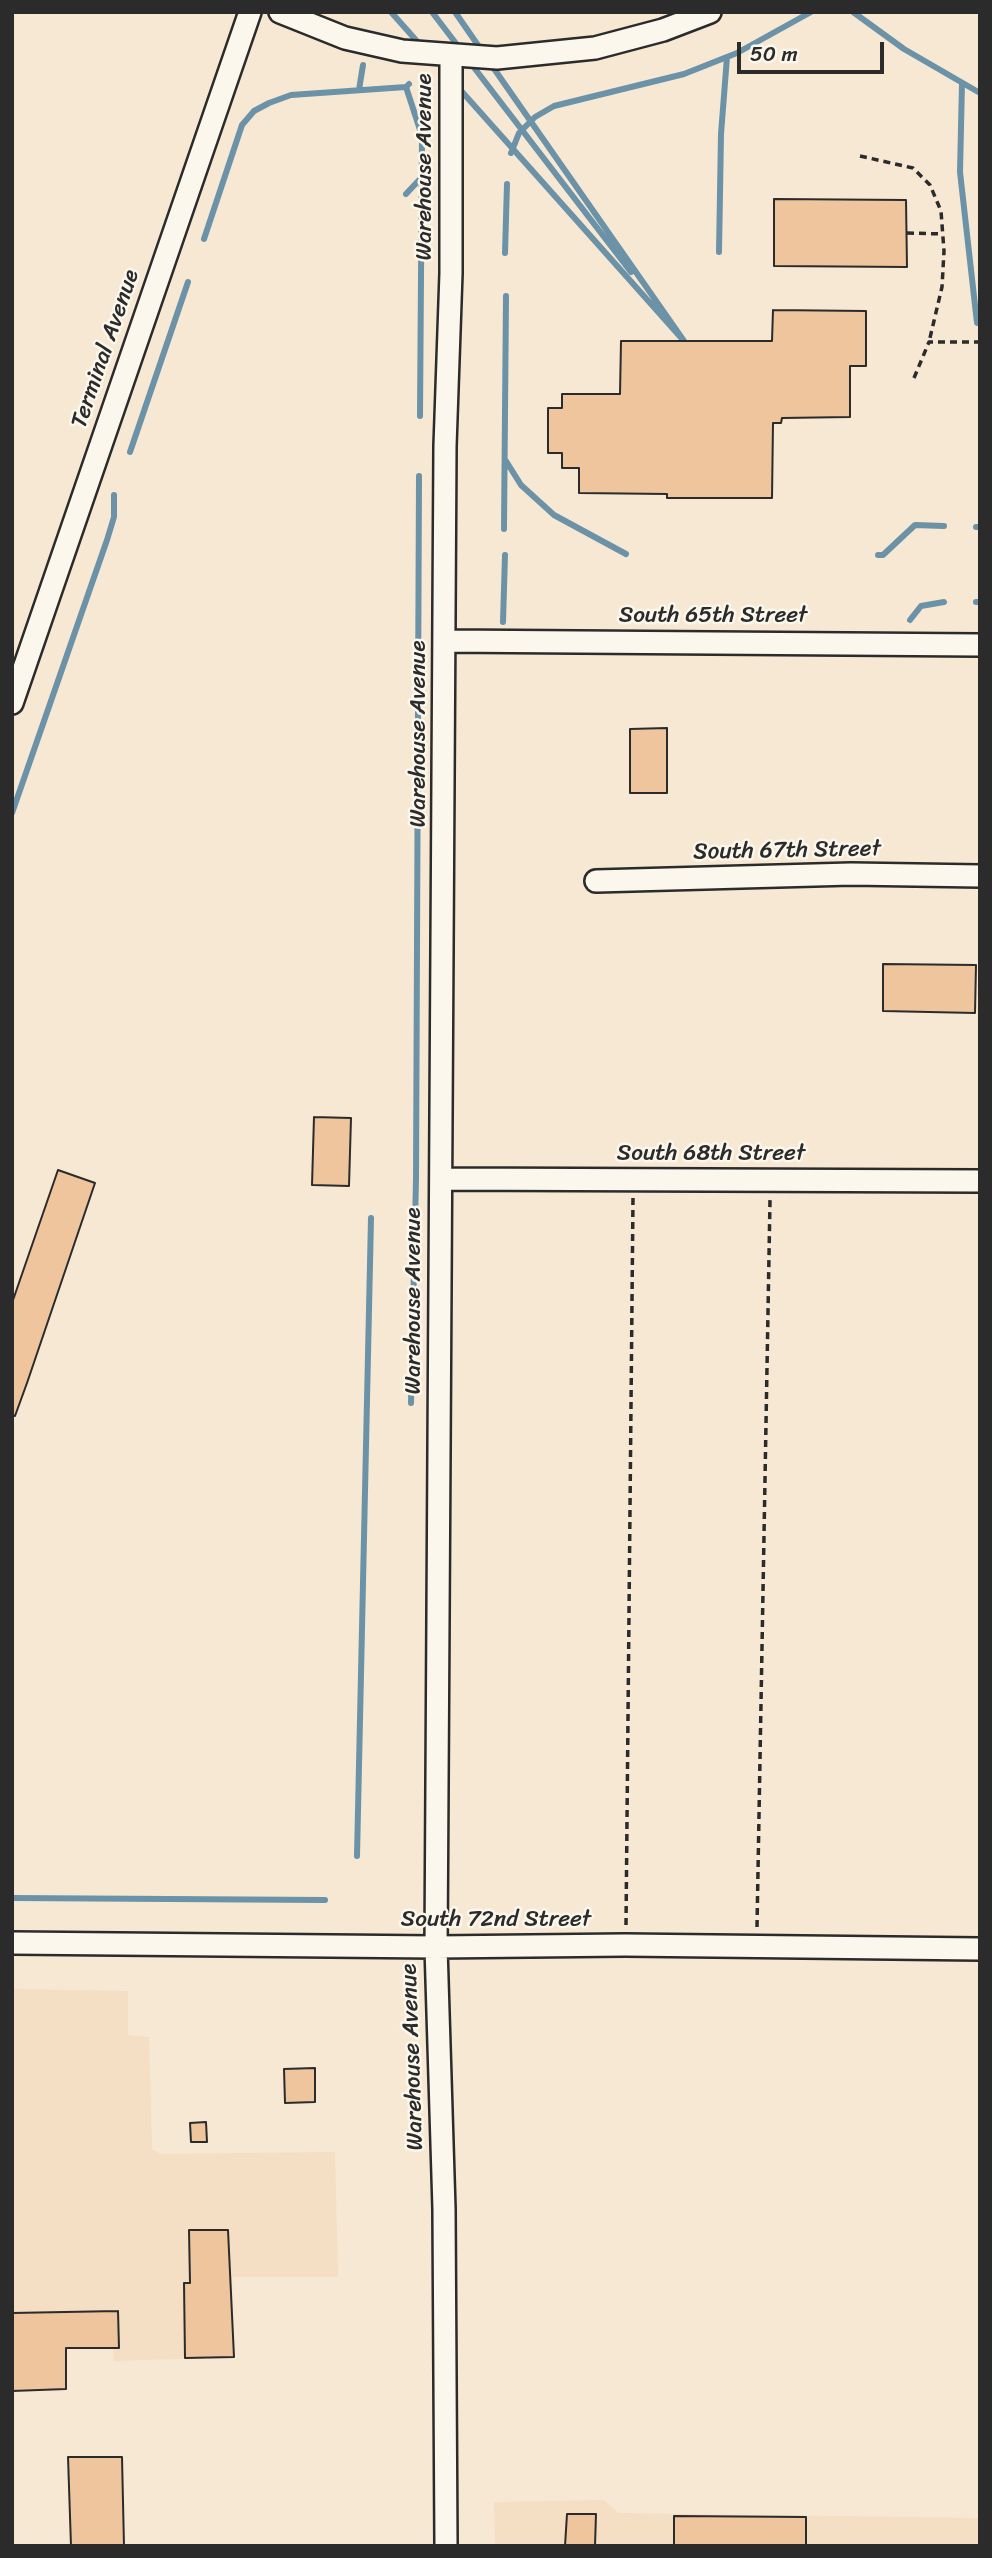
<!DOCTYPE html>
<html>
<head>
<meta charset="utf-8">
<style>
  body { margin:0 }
  #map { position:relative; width:992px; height:2558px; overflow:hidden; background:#f7e8d4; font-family:Sriracha,sans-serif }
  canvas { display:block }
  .frame { position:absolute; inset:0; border:14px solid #2b2b2b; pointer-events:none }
  .scale { position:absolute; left:737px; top:42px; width:147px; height:32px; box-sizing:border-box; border:4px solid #2b2b2b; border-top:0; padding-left:9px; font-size:21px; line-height:24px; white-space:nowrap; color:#2b2b2b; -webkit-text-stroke:5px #fbf7ec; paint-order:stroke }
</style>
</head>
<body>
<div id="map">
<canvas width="992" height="2558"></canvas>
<div class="frame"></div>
<div class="scale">50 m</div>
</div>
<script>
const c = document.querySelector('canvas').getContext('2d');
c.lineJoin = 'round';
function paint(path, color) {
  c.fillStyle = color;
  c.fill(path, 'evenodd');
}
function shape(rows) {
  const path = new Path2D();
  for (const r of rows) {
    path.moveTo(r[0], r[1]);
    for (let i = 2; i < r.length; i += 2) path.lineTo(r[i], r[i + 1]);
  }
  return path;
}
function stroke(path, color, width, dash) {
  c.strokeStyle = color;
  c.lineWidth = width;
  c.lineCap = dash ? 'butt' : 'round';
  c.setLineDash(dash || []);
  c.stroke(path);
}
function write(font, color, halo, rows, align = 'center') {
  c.font = font + ' Sriracha,sans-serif';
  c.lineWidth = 5;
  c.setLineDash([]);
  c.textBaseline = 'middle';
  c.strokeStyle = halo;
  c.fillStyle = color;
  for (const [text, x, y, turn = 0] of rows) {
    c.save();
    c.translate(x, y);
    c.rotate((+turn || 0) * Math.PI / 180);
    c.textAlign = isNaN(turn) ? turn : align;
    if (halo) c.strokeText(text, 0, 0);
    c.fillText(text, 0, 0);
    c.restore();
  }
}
paint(shape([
  [12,1989,128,1991,128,2035,149,2037,152,2149,160,2154,335,2152,338,2277,232,2277,234,2357,114,2361,113,2348,119,2347,118,2311,12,2313],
  [604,2500,618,2513,980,2518,980,2546,495,2546,494,2502]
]), '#f4dec4');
stroke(shape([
  [391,12,423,48],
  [432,12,461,50],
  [455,12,482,51],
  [853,12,904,49,980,93],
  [469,61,631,272],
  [962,83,960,172,977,323],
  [456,85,684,341,490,63],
  [406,87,422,136,420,416],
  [359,90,363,65],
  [511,153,519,133,535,117,554,106,684,74,737,53,811,12],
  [406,194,421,178],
  [204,239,242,125,254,111,269,103,291,95,406,87,409,84],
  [719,252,721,134,727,57],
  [505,253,507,184],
  [130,452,188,282],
  [506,461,521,485,554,515,626,554],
  [976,527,980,527],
  [504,529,506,296],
  [878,555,883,555,915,525,944,526],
  [976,602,980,602],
  [910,620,921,606,944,602],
  [503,622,505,555],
  [12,813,107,540,114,517,114,495],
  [411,1403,416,1179,419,476],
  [357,1856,371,1218],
  [12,1898,325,1900]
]), '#6c92a7', 6);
const building = shape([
  [774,199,906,200,907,267,774,266,774,199],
  [773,310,866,311,866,366,850,366,850,417,782,418,781,423,773,423,772,498,667,498,667,494,579,493,579,468,562,468,562,453,548,453,548,408,562,408,562,394,620,394,621,341,772,341,773,310],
  [667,728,667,793,630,793,630,729,667,728],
  [883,964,976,965,975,1013,883,1011,883,964],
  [314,1117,351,1118,349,1186,312,1185,314,1117],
  [58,1170,95,1183,27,1383,15,1416,12,1415,12,1303,58,1170],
  [315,2068,315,2102,285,2103,284,2069,315,2068],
  [206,2122,207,2142,191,2142,190,2123,206,2122],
  [189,2230,228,2230,234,2357,185,2358,184,2283,190,2283,189,2230],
  [118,2311,119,2348,66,2348,66,2389,12,2391,12,2313,118,2311],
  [68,2457,122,2457,124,2546,71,2546,68,2457],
  [567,2514,596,2514,595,2546,565,2546,567,2514],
  [674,2516,806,2517,806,2546,674,2546,674,2516]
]);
paint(building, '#eec59d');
stroke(building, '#2b2b2b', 2);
const minor = shape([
  [280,12,345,38,402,51,497,58,595,48,663,30,710,12],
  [445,641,980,645],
  [12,703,250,12],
  [596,881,851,874,980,876],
  [441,1179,980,1181],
  [12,1943,436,1947,625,1945,980,1949],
  [446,2546,444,2209,436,1947,445,446,451,273,451,56]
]);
stroke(minor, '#2b2b2b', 26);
stroke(shape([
  [860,156,913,168,930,185,941,211,944,251,942,287,929,342],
  [907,233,943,234],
  [914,378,929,342,980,342],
  [626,1925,633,1198],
  [757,1927,770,1200]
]), '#2b2b2b', 3.5, [7, 5]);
stroke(minor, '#fbf7ec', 21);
write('23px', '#2b2b2b', '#fbf7ec', [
  ["Warehouse Avenue",425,167,-90],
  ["Terminal Avenue",106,349,-71],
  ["South 65th Street",713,616],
  ["Warehouse Avenue",419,734,-90],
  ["South 67th Street",787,851,-1],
  ["South 68th Street",711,1154],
  ["Warehouse Avenue",414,1301,-90],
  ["South 72nd Street",496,1920],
  ["Warehouse Avenue",413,2057,-92]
]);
</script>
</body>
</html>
